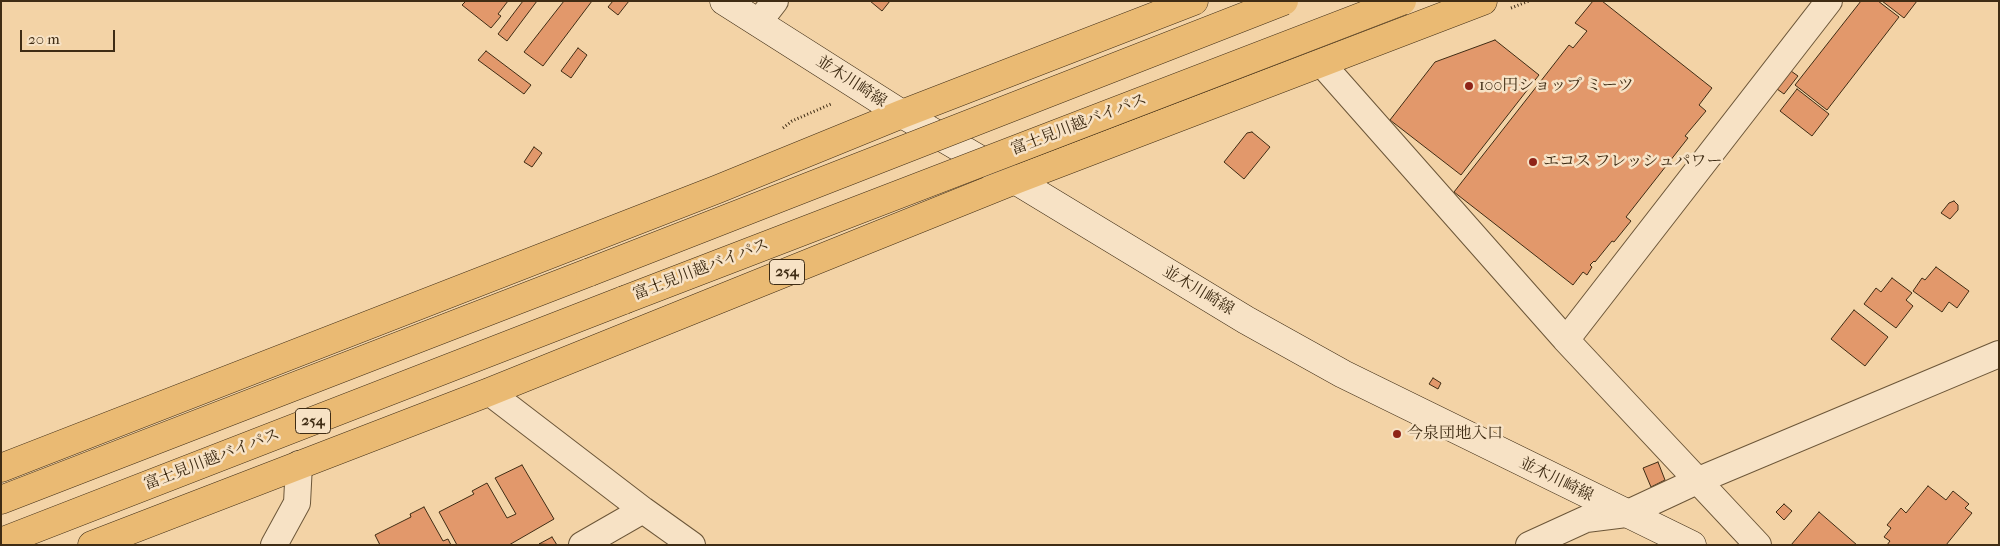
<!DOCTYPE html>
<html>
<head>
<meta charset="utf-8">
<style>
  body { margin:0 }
  #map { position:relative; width:2000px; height:546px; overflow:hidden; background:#f3d3a6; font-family:"IM FELL French Canon",serif }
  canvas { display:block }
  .frame { position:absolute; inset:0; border:2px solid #3f2c14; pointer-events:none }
  .scale { position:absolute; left:20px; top:30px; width:95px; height:22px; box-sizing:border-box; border:2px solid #3f2c14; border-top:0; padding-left:6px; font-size:15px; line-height:18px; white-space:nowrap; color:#3f2c14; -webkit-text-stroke:4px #f7e2c5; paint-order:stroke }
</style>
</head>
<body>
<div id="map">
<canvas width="2000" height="546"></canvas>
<div class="frame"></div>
<div class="scale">20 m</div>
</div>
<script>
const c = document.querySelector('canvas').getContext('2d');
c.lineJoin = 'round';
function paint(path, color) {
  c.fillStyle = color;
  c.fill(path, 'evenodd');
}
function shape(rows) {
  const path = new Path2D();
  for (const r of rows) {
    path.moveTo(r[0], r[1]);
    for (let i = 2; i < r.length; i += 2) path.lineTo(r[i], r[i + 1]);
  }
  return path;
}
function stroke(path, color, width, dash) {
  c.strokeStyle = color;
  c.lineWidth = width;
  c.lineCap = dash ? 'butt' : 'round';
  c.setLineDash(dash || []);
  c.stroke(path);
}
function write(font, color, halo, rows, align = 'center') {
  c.font = font + ' "IM FELL French Canon","Noto Serif JP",serif';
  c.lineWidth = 5;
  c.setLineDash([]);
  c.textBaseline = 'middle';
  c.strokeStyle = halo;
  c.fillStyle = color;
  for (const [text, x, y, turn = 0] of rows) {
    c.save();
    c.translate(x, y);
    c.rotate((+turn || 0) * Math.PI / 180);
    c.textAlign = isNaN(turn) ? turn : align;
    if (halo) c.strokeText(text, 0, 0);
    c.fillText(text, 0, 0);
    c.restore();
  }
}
const building = shape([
  [466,1,508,1,498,14,501,16,491,28,462,5,466,1],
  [523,1,537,1,507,41,498,34,523,1],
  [564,1,592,1,543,66,524,52,564,1],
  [613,1,629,1,618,15,608,7,613,1],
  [870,1,890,1,882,11,870,1],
  [1593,1,1602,1,1712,88,1699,105,1706,111,1685,136,1688,138,1626,217,1631,221,1614,242,1612,241,1595,262,1594,261,1590,265,1592,267,1587,275,1583,272,1573,285,1454,192,1569,45,1573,48,1587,31,1575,23,1593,1],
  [1861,1,1878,1,1899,17,1827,110,1795,85,1861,1],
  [1882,1,1917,1,1904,18,1882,1],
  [1495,40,1539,75,1461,175,1390,120,1435,62,1495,40],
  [578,48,587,55,571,78,561,71,578,48],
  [486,51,531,85,524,94,478,60,486,51],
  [1791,71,1798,76,1784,94,1777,89,1791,71],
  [1797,89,1829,114,1812,136,1780,111,1797,89],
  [1252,132,1270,147,1244,179,1224,162,1247,133,1252,132],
  [534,147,542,153,532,167,524,162,534,147],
  [1954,201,1958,205,1958,210,1950,219,1941,213,1949,203,1954,201],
  [1936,267,1969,291,1957,308,1949,302,1942,312,1913,291,1922,278,1925,280,1936,267],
  [1892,278,1912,293,1906,300,1913,306,1896,328,1864,304,1876,288,1881,292,1892,278],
  [1854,310,1888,337,1865,366,1831,339,1854,310],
  [1433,378,1441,383,1438,389,1429,384,1433,378],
  [1658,462,1665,480,1651,487,1643,468,1658,462],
  [522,465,554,519,509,545,457,545,439,512,474,494,472,491,487,483,507,518,516,514,495,478,522,465],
  [1928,486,1946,500,1953,491,1969,504,1965,508,1972,513,1946,545,1887,545,1890,541,1884,537,1891,528,1887,525,1901,508,1906,513,1928,486],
  [1784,504,1792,511,1784,520,1776,512,1784,504],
  [424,507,443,541,448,539,451,545,380,545,375,535,411,517,410,514,424,507],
  [1819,512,1857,545,1791,545,1819,512],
  [552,537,557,545,539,544,552,537]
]);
paint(building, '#e2986b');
stroke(building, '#3f2c14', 1);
const street = shape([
  [758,23,775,1],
  [1322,64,1566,340,1758,545],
  [1566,340,1829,1],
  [489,392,643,510,692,545],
  [274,545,297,503,299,464],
  [582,545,643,510],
  [1529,545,1586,519,1626,514,1699,480,1999,354]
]);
const secondary = shape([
  [724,1,902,114,1015,180,1246,320,1343,374,1692,545]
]);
const highway = shape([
  [1,468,718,189,902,114,1194,1],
  [1,500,590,272],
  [1,542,624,300],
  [92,545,489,392,1015,180,1483,1]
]);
stroke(street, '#6c5638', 28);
stroke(secondary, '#3f2c14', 29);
stroke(highway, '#3f2c14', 29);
stroke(shape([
  [1511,8,1529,1],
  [783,128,792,121,831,104]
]), '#3f2c14', 3, [1, 2.5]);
stroke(street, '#f7e2c5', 26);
stroke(secondary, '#f7e2c5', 28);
stroke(highway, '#eaba73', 28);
const highwayBridge = shape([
  [590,272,1284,1],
  [624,300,1402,1]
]);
stroke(highwayBridge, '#3f2c14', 29, []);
stroke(highwayBridge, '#eaba73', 28);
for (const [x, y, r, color] of [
  [1469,86,5,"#8f2418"],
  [1533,162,5,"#8f2418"],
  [1397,434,5,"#8f2418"]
]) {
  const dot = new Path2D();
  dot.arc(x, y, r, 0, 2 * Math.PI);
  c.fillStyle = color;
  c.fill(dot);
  stroke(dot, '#f7e2c5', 2);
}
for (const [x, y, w] of [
  [787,272,35],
  [313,421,35]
]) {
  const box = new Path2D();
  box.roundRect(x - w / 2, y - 12.5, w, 25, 4);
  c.fillStyle = '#f7e2c5';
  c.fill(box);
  stroke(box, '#3f2c14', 1);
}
write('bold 15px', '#3f2c14', null, [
  ["254",787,272],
  ["254",313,421]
]);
write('16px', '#3f2c14', '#f7e2c5', [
  ["並木川崎線",851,82,33],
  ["富士見川越バイパス",1079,125,-21],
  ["富士見川越バイパス",701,270,-21],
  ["並木川崎線",1198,291,31],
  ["富士見川越バイパス",212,460,-21],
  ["並木川崎線",1556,480,26]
]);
write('16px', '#3f2c14', '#f7e2c5', [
  ["100円ショップ ミーツ",1479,86],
  ["エコス フレッシュパワー",1543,162],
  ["今泉団地入口",1407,434]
], 'left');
</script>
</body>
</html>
